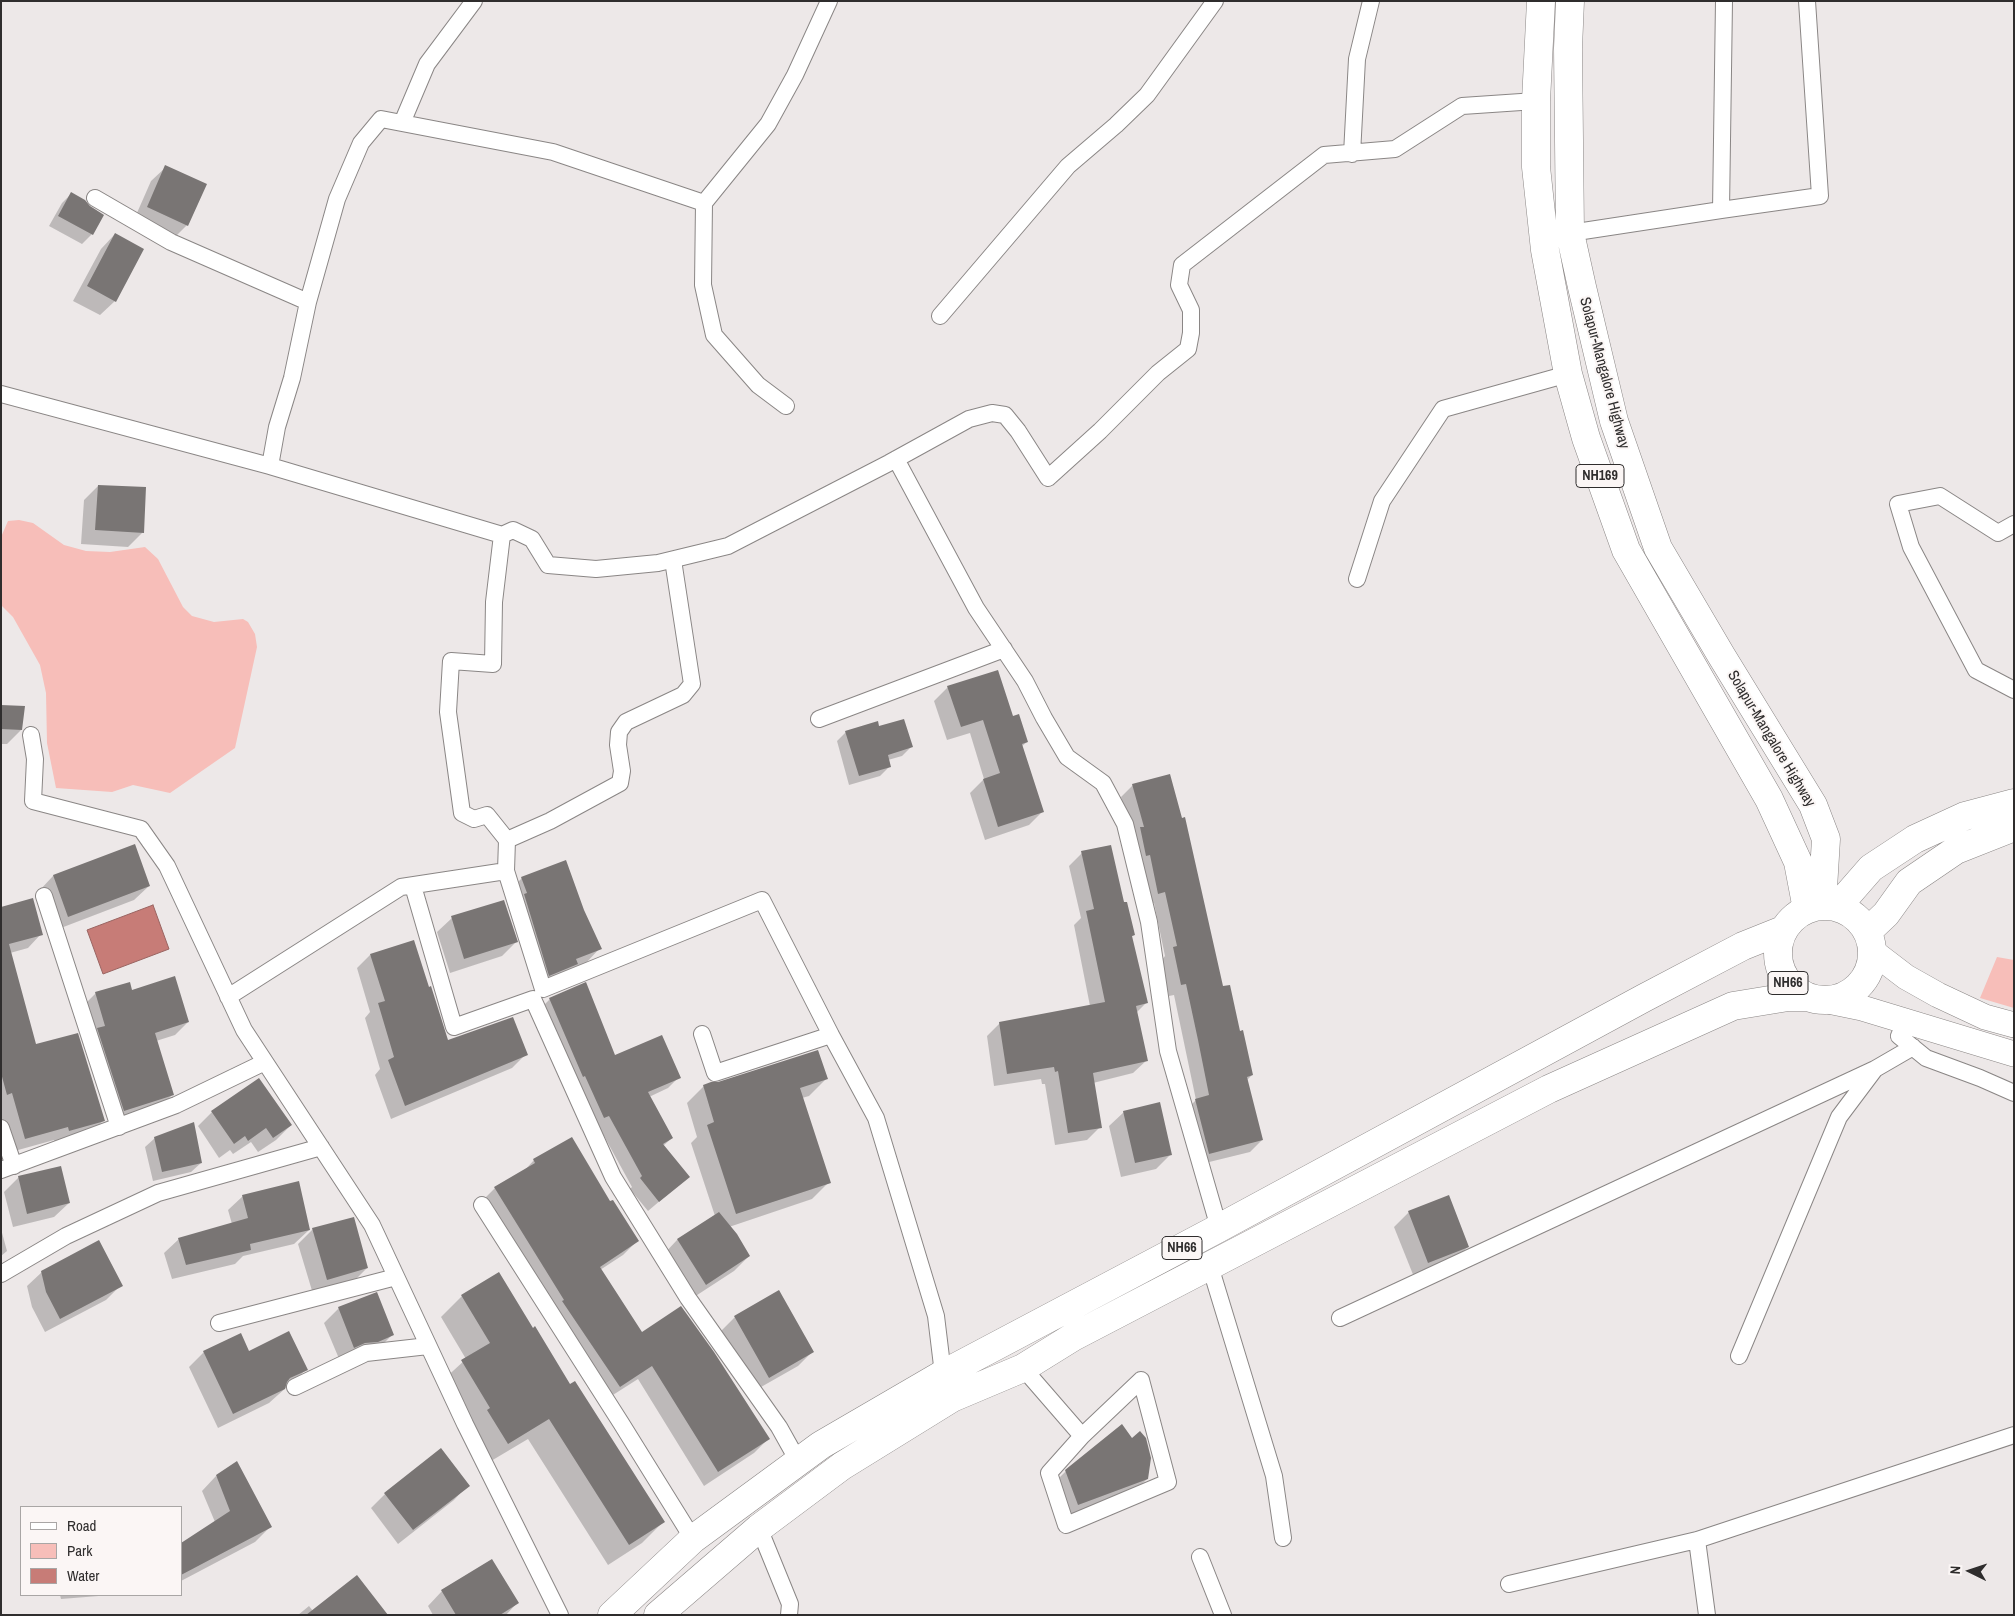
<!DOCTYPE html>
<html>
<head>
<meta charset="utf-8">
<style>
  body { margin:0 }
  #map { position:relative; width:2015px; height:1616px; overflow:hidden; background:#ede8e8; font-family:"Archivo Narrow",sans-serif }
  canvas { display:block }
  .frame { position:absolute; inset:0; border:2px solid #2f2d2d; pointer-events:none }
  .legend { position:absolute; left:20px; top:1506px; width:162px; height:90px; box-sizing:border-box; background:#fbf6f5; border:1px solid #a9a6a5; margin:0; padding:6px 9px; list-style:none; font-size:15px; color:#2f2d2d }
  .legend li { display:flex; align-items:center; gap:10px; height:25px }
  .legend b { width:25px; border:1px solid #a9a6a5 }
  .north { position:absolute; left:1945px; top:1546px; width:50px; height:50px; -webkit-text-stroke:4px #fbf6f5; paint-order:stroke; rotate:274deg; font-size:14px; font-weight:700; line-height:20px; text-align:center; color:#2f2d2d }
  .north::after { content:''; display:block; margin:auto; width:18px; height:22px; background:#2f2d2d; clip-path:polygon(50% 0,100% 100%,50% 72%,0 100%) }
</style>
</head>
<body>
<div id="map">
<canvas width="2015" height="1616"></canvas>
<div class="frame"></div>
<ul class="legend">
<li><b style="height:6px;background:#fff"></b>Road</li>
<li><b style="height:14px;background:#f7beb9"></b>Park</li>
<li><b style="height:14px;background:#c77c77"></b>Water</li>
</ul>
<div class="north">N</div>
</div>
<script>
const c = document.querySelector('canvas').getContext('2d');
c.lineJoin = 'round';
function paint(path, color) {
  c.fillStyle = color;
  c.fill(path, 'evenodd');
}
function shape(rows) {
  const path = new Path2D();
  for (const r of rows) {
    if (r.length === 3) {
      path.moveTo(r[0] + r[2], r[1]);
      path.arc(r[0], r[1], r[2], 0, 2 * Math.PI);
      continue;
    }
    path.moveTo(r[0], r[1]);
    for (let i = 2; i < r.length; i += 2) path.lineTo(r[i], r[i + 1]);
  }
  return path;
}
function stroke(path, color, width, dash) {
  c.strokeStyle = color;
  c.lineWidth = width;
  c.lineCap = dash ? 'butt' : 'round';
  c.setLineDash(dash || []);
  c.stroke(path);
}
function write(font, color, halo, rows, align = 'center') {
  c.font = font + ' "Archivo Narrow",sans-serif';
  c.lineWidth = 4;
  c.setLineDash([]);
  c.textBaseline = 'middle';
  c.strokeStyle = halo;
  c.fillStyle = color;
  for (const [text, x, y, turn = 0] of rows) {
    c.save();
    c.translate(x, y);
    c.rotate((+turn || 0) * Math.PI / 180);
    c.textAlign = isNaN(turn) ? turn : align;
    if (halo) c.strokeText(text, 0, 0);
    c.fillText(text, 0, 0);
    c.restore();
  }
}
paint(shape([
  [19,520,33,523,64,545,86,551,110,552,145,547,158,559,183,607,192,616,214,622,243,619,248,622,255,634,257,647,235,748,170,793,133,785,112,792,56,788,47,743,46,693,40,665,13,617,1,605,1,537,8,521],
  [1997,957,2014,960,2014,1008,1980,998]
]), '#f7beb9');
const water = shape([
  [153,905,169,949,103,974,87,930,153,905]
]);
paint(water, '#c77c77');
stroke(water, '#996461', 1);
paint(shape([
  [166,167,187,225,172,240,133,222,151,181],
  [71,194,102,215,92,234,82,244,49,226,62,203],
  [115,234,115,301,100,315,73,301,101,249],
  [98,486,143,532,128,547,81,544,84,500],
  [948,687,1012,717,1027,742,1022,746,1043,811,1029,825,985,840,970,793,984,779,970,733,947,740,934,701],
  [1,706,21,730,7,744,1,744],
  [878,727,911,747,902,756,888,760,890,766,880,776,849,785,837,741,846,732],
  [1133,785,1222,988,1252,1075,1247,1080,1262,1140,1250,1152,1197,1165,1184,1112,1196,1100,1174,995,1169,996,1161,961,1165,956,1154,903,1146,905,1121,797],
  [134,846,149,886,134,900,53,931,39,891,53,876],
  [1082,853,1123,904,1134,935,1131,937,1146,1003,1136,1013,1147,1060,1133,1073,1093,1083,1100,1127,1087,1140,1055,1145,1045,1084,1042,1084,1041,1079,994,1086,987,1036,1000,1023,1090,1006,1074,925,1081,918,1069,866],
  [522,878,583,910,600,948,586,963,535,989,507,893],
  [1,908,41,934,28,948,10,953,35,1046,77,1035,104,1120,90,1134,55,1144,54,1140,11,1152,1,1115],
  [452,918,516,942,502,956,450,973,437,932],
  [370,955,428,988,447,1041,526,1054,512,1068,391,1119,375,1075,380,1069,365,1018,370,1012,357,968],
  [131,991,188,1022,175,1035,156,1041,173,1094,160,1107,112,1123,83,1006,96,993],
  [550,999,615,1057,679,1077,668,1088,649,1097,672,1138,663,1146,688,1177,648,1211,630,1189,632,1187,598,1125,540,1009],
  [826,1079,809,1096,802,1098,829,1182,812,1199,729,1227,749,1256,734,1271,691,1299,663,1255,677,1240,715,1216,691,1143,697,1137,687,1103,704,1086],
  [212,1112,291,1125,276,1140,258,1152,251,1142,233,1154,230,1150,219,1158,198,1126],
  [1124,1112,1171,1154,1156,1169,1121,1177,1109,1126],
  [155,1138,201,1163,191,1172,153,1181,145,1147],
  [534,1160,609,1203,637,1241,623,1255,600,1270,641,1334,768,1439,754,1453,704,1486,638,1379,605,1400,481,1202,495,1188,524,1171],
  [19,1177,69,1203,54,1217,13,1227,4,1192],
  [243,1196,309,1230,294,1244,243,1256,235,1264,172,1279,164,1253,179,1239,232,1224,228,1210],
  [1409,1212,1468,1247,1453,1261,1414,1277,1394,1227],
  [1,1229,7,1251,1,1256],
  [313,1229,367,1268,352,1283,313,1294,298,1244],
  [42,1272,121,1285,106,1300,45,1332,32,1307,27,1286],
  [462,1296,663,1522,642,1543,608,1565,528,1439,486,1464,441,1382,466,1359,441,1317],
  [339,1308,392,1335,378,1349,340,1361,324,1323],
  [735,1317,812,1352,798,1366,754,1391,720,1332],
  [204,1352,249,1352,307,1369,269,1403,218,1428,189,1367],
  [1132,1439,1147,1479,1132,1494,1063,1519,1051,1486,1066,1471],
  [216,1476,270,1527,255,1542,181,1581,181,1545,215,1522,202,1491],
  [468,1485,454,1500,398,1544,371,1508,385,1494],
  [442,1591,517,1603,506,1615,433,1615,428,1606],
  [60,1595,111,1595,61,1599],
  [309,1606,313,1611,386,1615,298,1615]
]), '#0003');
paint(shape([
  [165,165,207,184,188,226,147,207],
  [71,192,85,200,90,206,104,215,93,235,58,216],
  [115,233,144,249,116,302,87,286],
  [98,485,146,487,144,533,95,530],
  [998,670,1013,716,1019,714,1028,742,1022,744,1044,812,998,827,983,779,1000,773,983,720,961,727,947,686],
  [1,705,25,706,22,730,1,729],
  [904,719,913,747,888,755,891,767,859,776,845,731,878,721,879,726],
  [1170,774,1182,818,1185,817,1223,986,1230,985,1240,1031,1243,1030,1253,1075,1247,1077,1263,1140,1209,1154,1195,1099,1209,1095,1198,1040,1186,984,1181,985,1173,947,1177,946,1165,892,1158,894,1150,855,1146,856,1140,827,1144,827,1132,784],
  [135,844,150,886,68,917,53,875],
  [1111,845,1124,902,1127,902,1135,935,1132,936,1148,1003,1136,1006,1148,1061,1093,1073,1102,1128,1068,1133,1058,1071,1055,1072,1054,1067,1007,1074,999,1022,1105,1002,1086,911,1094,909,1081,851],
  [566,860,584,910,602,949,576,959,578,964,549,976,524,894,527,893,521,877],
  [33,898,43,935,9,944,36,1044,78,1033,105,1121,69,1131,68,1127,25,1139,12,1093,7,1095,1,1073,1,907],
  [504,900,518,942,464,959,451,916],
  [414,940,429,987,431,986,448,1040,513,1017,528,1055,405,1106,388,1060,394,1057,378,1003,385,1001,370,954],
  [175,976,189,1022,155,1033,174,1095,124,1111,97,1028,105,1026,95,992,130,982,132,990],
  [586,982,615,1055,662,1035,681,1078,648,1092,673,1138,663,1144,690,1177,659,1202,640,1178,642,1176,609,1116,604,1118,585,1076,583,1077,549,998],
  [818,1050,828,1079,800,1088,831,1183,736,1214,707,1125,714,1122,703,1085,711,1082,718,1082],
  [259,1078,292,1125,273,1138,266,1128,248,1141,245,1136,234,1144,211,1111],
  [1160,1102,1172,1155,1135,1163,1123,1111],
  [194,1122,202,1163,162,1172,154,1137],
  [572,1137,610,1201,613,1200,639,1241,600,1267,642,1332,681,1306,714,1352,770,1439,718,1472,652,1366,620,1387,562,1301,564,1300,494,1187,535,1163,533,1159],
  [61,1166,70,1203,27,1214,18,1176],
  [299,1181,310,1230,250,1244,251,1250,186,1265,178,1238,248,1218,242,1195],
  [1449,1195,1469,1247,1428,1263,1408,1211],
  [719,1212,737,1234,750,1256,706,1285,677,1239],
  [354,1217,368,1268,327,1280,312,1228],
  [99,1240,123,1286,60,1319,46,1292,41,1271],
  [499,1272,533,1328,535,1326,570,1384,575,1381,665,1522,629,1545,549,1419,508,1444,487,1410,490,1408,461,1360,490,1343,461,1295],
  [779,1290,814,1352,769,1378,734,1316],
  [377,1292,394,1335,378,1342,365,1343,354,1348,338,1307],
  [289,1331,308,1370,290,1378,287,1382,285,1389,233,1414,203,1351,241,1333,249,1351],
  [1122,1424,1132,1438,1140,1431,1146,1438,1151,1458,1148,1479,1078,1505,1065,1470],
  [441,1448,470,1486,413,1530,384,1493],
  [237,1461,272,1527,181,1575,181,1543,230,1511,216,1475],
  [492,1559,519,1603,500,1615,456,1615,441,1590],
  [357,1575,388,1615,306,1615]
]), '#797574');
const street = shape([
  [1724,1,1721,210,1820,196,1807,1],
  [402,123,427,64,474,1],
  [1352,154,1357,59,1371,1],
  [95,198,171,242,308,302],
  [1570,233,1721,210],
  [940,316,1068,166,1116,125,1147,95,1215,1],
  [1,394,270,466,277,427,292,378,308,302,337,199,361,143,381,119,553,152,704,203],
  [786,406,758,385,714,335,703,285,704,203,768,124,795,75,829,1],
  [896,459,976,608,1025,681,1044,718,1067,757,1103,783,1125,824,1149,922,1168,1051,1219,1228],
  [270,466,502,535],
  [2014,524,1998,533,1940,496,1898,504,1911,547,1976,670,2014,690],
  [1357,579,1382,501,1443,409,1568,374],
  [819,719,1004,649],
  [31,735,35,759,33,801,141,829,167,866,244,1030,372,1225,465,1424,560,1615],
  [507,840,550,821,620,783,622,771,618,745,619,732,626,722,683,695,692,684,673,560],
  [413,886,454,1027,533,999,613,1177,688,1298,779,1427,798,1461],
  [44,896,119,1127],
  [228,997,401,887,506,871],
  [1906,1021,1899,1036,1926,1058,1980,1078,2014,1093],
  [702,1034,715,1073,831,1035],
  [1,1128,14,1166],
  [1,1170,176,1105,265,1062],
  [482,1205,621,1423,693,1539],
  [1210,1266,1274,1476,1283,1538],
  [1,1274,66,1236,158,1193,321,1147],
  [1340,1318,1875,1069],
  [219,1323,396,1277],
  [1739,1356,1839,1117,1875,1069,1913,1047],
  [1023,1368,1082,1436],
  [943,1374,936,1316,876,1118,831,1035,762,900,543,989,506,871,507,840,487,815,474,819,462,813,448,712,451,661,493,664,494,602,502,535,513,530,532,539,548,565,596,569,658,563,728,546,889,463,969,419,992,413,1005,415,1018,431,1048,478,1100,431,1158,373,1188,349,1191,333,1191,310,1179,285,1182,265,1324,155,1395,149,1462,106,1536,101],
  [1141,1380,1168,1482,1066,1525,1049,1473,1082,1436,1141,1380],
  [295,1387,366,1353,428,1346],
  [759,1528,790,1604,789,1615],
  [1697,1540,1707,1615],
  [1200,1557,1223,1615],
  [1509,1584,1697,1540,2014,1435]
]);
const primary = shape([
  [1872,951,1906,977,1938,995,1985,1017,2014,1025],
  [1828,1001,1862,1008,2014,1054]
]);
const highway = shape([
  [1541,1,1536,101,1536,167,1545,250,1568,374,1586,438,1626,550,1769,799,1798,862,1807,909],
  [1570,1,1568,48,1570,233,1582,287,1614,421,1658,548,1721,655,1813,805,1826,839,1822,905],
  [1825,953,47],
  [1837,907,1871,868,1915,839,1965,816,2014,803],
  [1867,932,1886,914,1909,882,1956,850,2014,827],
  [612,1615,693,1539,821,1445,943,1374,1219,1228,1644,998,1743,946,1783,930],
  [658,1615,759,1528,842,1466,952,1398,1023,1368,1073,1337,1549,1089,1733,1006,1788,997,1805,997]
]);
stroke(street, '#8a8685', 18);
stroke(primary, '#8a8685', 26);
stroke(highway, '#8a8685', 29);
stroke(street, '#fff', 16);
stroke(primary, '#fff', 25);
stroke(highway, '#fff', 28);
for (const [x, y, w] of [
  [1600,476,48],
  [1788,983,40],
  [1182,1248,40]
]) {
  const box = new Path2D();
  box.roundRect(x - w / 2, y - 11.5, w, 23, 4);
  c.fillStyle = '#fbf6f5';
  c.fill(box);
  stroke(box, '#2f2d2d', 1);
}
write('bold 14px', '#2f2d2d', null, [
  ["NH169",1600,476],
  ["NH66",1788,983],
  ["NH66",1182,1248]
]);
write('15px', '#2f2d2d', '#fbf6f5', [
  ["Solapur-Mangalore Highway",1604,373,75],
  ["Solapur-Mangalore Highway",1771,739,59]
]);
</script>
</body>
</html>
